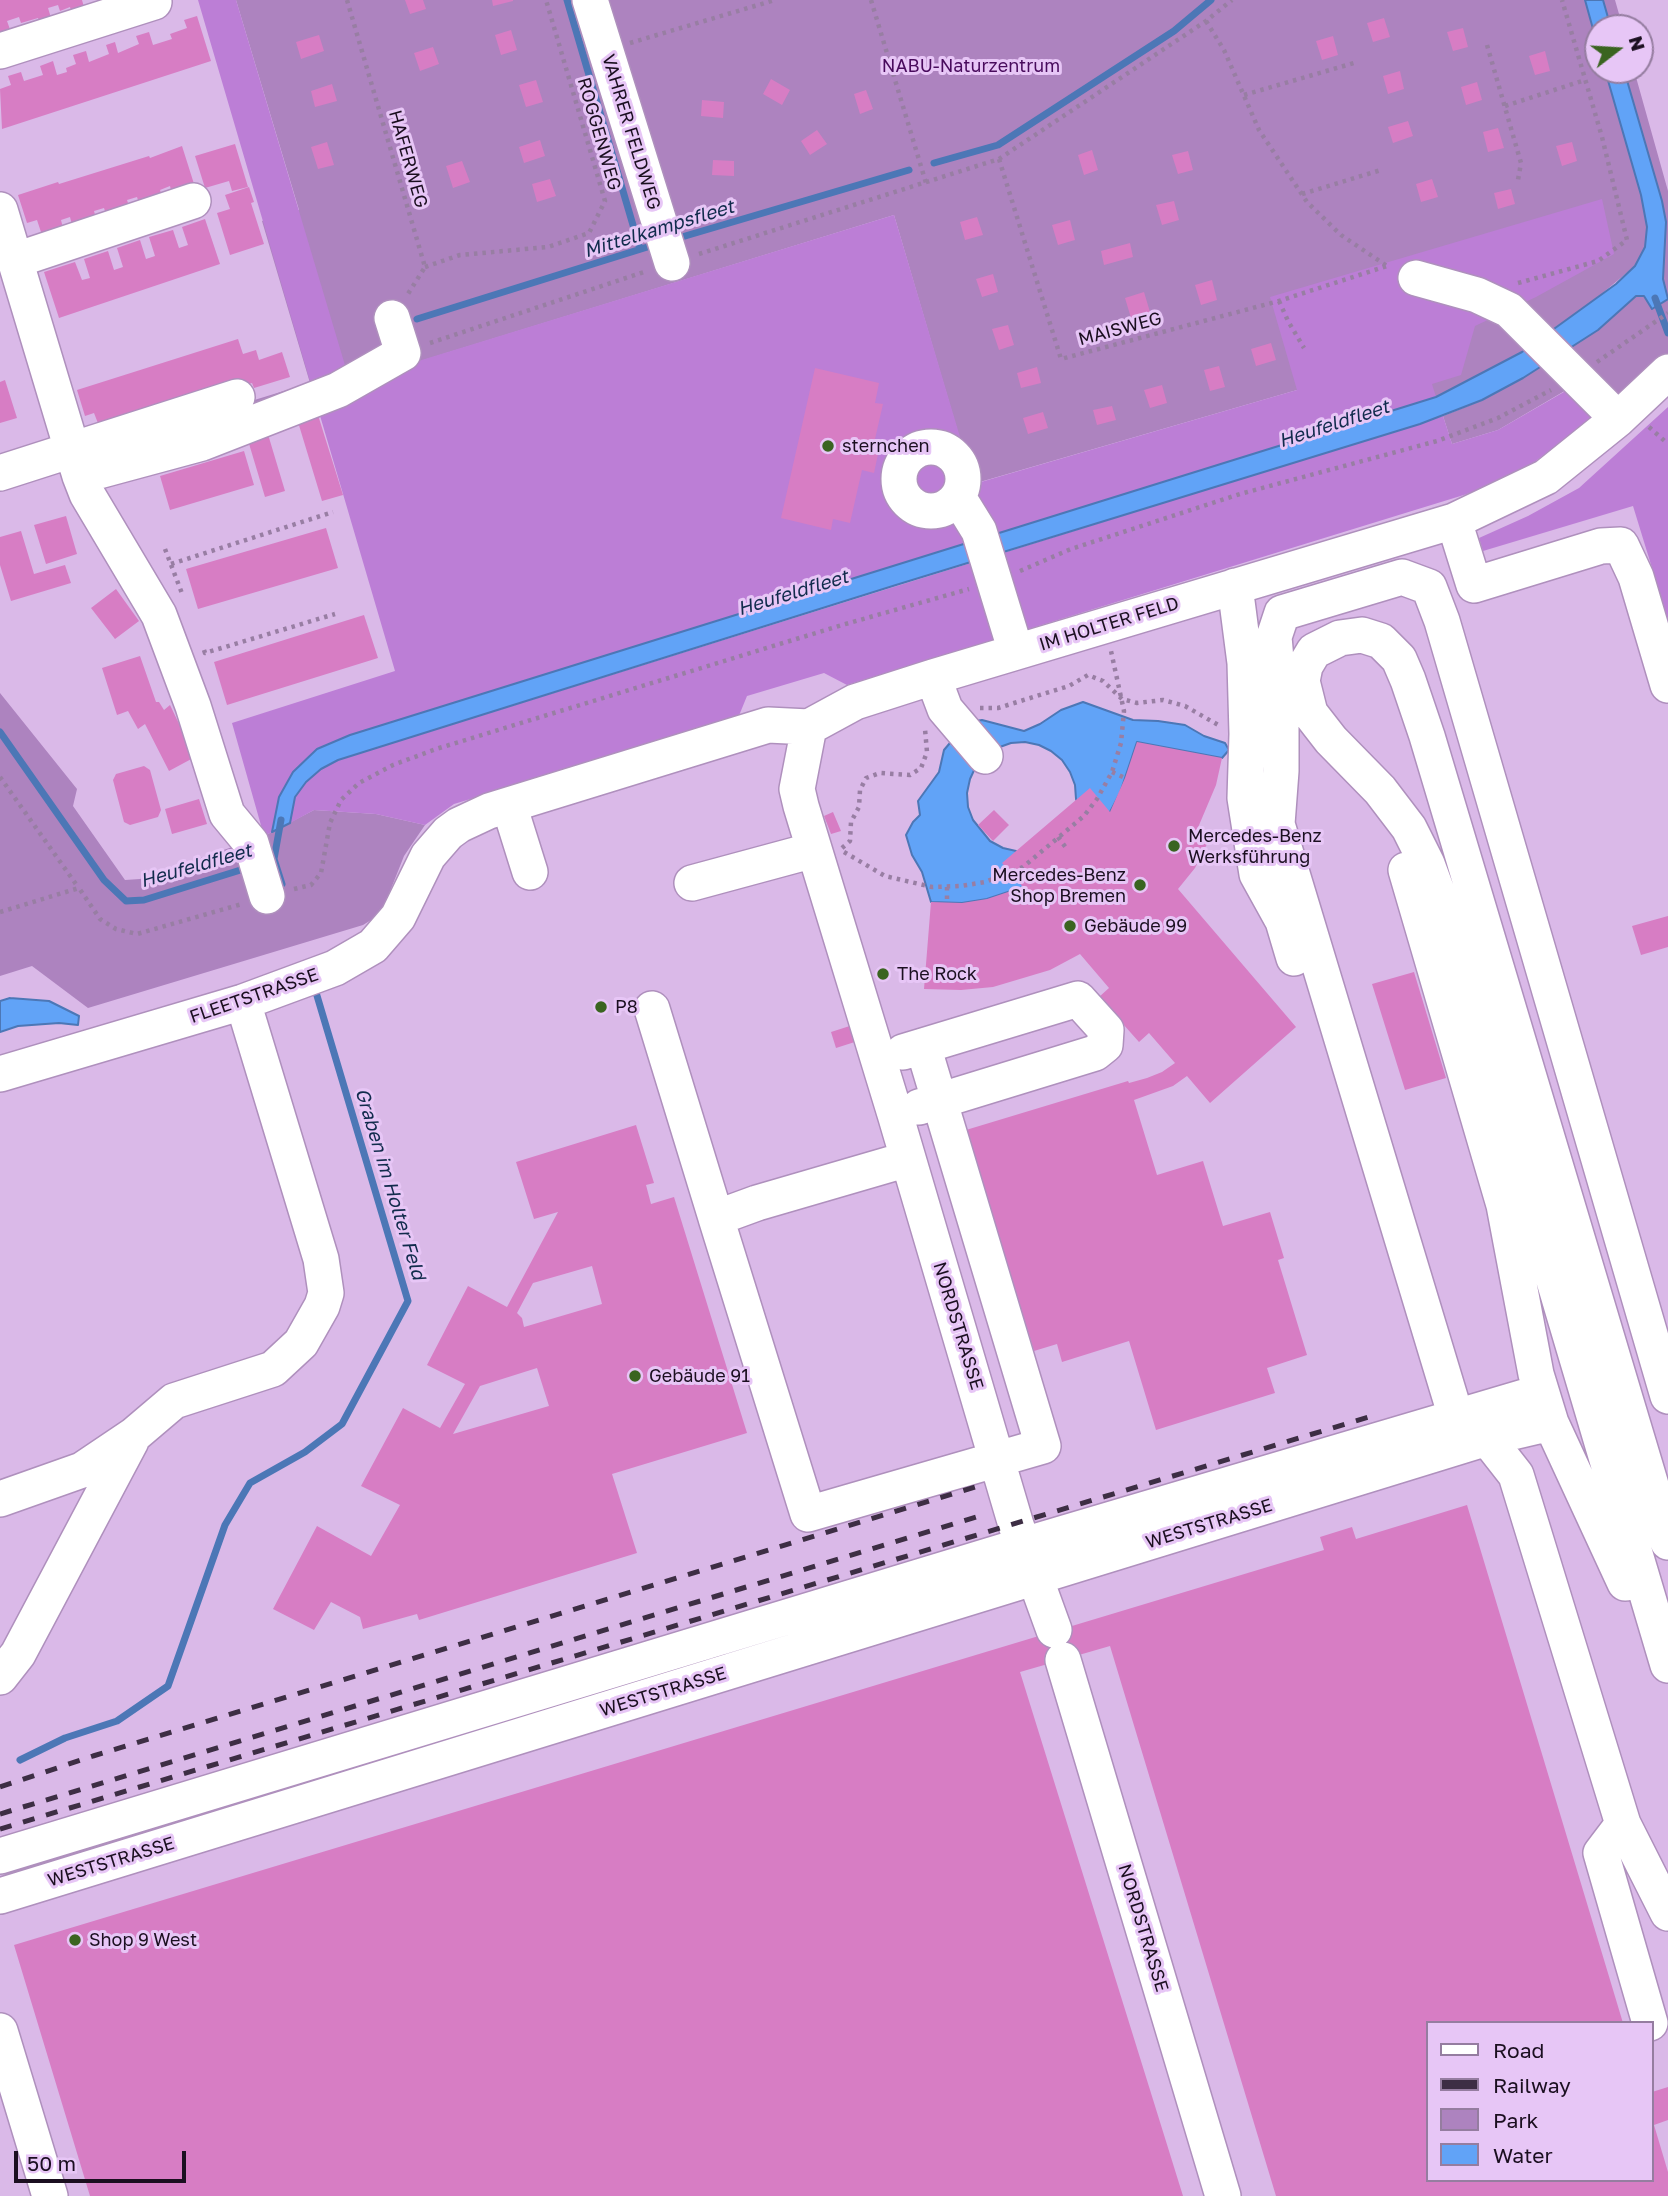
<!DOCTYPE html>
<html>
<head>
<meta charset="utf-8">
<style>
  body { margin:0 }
  #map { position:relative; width:1668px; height:2196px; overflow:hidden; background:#dab9e8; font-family:"Golos Text",sans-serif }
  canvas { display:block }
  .legend { position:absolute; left:1426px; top:2021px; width:228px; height:161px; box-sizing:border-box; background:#e7c6f6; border:2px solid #957da0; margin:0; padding:9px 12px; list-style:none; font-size:21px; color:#1b0f20 }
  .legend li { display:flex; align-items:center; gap:14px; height:35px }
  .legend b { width:35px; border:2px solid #957da0 }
  .north { position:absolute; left:1584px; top:14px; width:70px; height:70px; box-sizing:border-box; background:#e7c6f6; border:2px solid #957da0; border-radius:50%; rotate:73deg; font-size:19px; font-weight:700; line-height:28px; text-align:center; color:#1b0f20 }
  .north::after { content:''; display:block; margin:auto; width:24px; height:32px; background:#3a6420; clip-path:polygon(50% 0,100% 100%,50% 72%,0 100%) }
  .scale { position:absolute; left:14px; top:2151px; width:172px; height:32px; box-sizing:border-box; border:4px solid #1b0f20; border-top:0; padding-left:9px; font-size:21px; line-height:24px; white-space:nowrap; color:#1b0f20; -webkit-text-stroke:5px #e7c6f6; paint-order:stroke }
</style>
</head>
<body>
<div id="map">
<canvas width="1668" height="2196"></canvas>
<ul class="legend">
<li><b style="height:9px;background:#fff"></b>Road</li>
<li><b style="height:9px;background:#3d2e44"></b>Railway</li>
<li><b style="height:19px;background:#ad83bf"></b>Park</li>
<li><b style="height:19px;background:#61a3f7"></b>Water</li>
</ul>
<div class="north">N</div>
<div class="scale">50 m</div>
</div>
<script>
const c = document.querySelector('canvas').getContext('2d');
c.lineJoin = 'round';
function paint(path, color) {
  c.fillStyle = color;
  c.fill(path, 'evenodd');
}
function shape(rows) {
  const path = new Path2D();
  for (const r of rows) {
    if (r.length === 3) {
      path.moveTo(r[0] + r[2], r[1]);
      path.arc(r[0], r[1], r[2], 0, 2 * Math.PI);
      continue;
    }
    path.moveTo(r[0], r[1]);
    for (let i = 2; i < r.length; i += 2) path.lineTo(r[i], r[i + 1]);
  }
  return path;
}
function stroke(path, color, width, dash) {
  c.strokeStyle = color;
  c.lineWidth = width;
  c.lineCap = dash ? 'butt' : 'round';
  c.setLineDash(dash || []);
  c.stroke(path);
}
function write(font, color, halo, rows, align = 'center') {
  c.font = font + ' "Golos Text",sans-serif';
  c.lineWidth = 6;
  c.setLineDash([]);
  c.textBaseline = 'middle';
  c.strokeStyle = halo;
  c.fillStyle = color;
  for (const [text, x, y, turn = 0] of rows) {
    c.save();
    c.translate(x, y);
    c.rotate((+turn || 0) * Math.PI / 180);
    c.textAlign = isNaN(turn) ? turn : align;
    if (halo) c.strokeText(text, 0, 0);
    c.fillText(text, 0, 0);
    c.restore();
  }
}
paint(shape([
  [236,0,1585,0,1598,47,1598,70,1605,70,1641,195,1647,227,1645,247,1635,266,1581,311,1522,352,1436,397,1297,390,973,484,894,215,372,376,94,449,310,383,262,221,299,210],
  [1603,0,1615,0,1623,28,1611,28],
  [1624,70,1634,70,1668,191,1668,359,1594,417,1568,389,1498,430,1452,444,1443,416,1483,400,1523,378,1598,330,1636,296,1644,295,1663,279,1666,222,1662,201],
  [0,693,77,789,73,806,125,880,140,879,264,836,314,810,376,814,425,825,404,856,381,914,363,925,88,1008,32,966,0,976]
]), '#ad83bf');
paint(shape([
  [198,0,236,0,350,382,894,215,974,484,1297,390,1270,297,1602,199,1614,254,1536,297,1475,326,1461,375,1432,384,1436,397,350,735,317,749,279,797,272,832,264,836,232,723,395,671],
  [1569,389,1594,417,1520,473,1467,494,847,685,824,673,747,696,738,718,454,804,425,825,376,814,314,810,290,823,295,797,306,782,321,769,338,760,1443,416,1452,444,1498,430],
  [1668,407,1668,620,1633,506,1483,551,1479,538,1528,516,1579,488]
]), '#bc7ed6');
const water = shape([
  [1585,0,1603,0,1611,28,1598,28,1598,47,1585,0],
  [1605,70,1624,70,1662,201,1666,222,1663,279,1668,299,1652,309,1644,296,1636,296,1598,330,1523,378,1482,400,1420,424,896,585,338,760,321,769,306,782,295,797,290,823,272,832,279,797,293,772,317,749,350,735,1436,397,1522,352,1616,284,1635,266,1645,247,1647,227,1641,195,1605,70],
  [1083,702,1133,720,1158,721,1185,725,1204,736,1225,743,1229,750,1222,758,1137,742,1120,793,1110,812,1084,816,1076,799,1075,785,1070,772,1062,760,1051,751,1039,745,1025,742,1011,743,997,748,970,722,982,720,1024,731,1040,724,1061,710,1083,702],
  [955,737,976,766,970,779,967,793,968,807,973,820,990,841,1003,848,1016,851,1023,867,1023,887,987,899,962,903,931,902,922,872,912,855,906,835,913,822,920,815,918,801,939,772,944,750,955,737],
  [10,998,49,1001,79,1016,78,1025,59,1023,18,1026,0,1032,0,1001,10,998]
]);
paint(water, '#61a3f7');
stroke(water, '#4c77b6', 2);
stroke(shape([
  [567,0,640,249],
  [934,163,998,145,1174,31,1211,0],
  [675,239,909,170],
  [1655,298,1668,333],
  [417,319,657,244],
  [0,732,104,880,126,901,144,900,247,868],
  [281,820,274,859,282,884],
  [20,1760,65,1738,117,1721,168,1686,225,1525,250,1483,305,1452,342,1424,408,1301,315,989]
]), '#4c77b6', 7);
paint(shape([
  [0,0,82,0,85,11,72,14,70,7,60,11,58,5,48,8,52,21,40,25,38,18,21,23,19,17,7,21,12,35,0,38],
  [405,0,423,0,426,9,410,14],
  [492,0,513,0,513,1,493,6],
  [197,16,211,61,2,129,0,89,11,85,8,76,21,72,24,81,43,75,40,66,53,61,57,75,67,72,66,68,76,64,73,55,86,51,89,62,109,54,106,45,115,42,118,53,139,44,136,36,149,32,153,45,172,39,170,34,187,28,184,20],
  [1384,18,1390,37,1373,42,1367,23],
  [1463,28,1468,47,1453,51,1447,32],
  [511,30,517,50,501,55,495,35],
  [319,35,324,51,301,59,296,42],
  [1333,36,1338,55,1322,60,1316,41],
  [433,47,439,64,420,71,414,53],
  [1545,51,1550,71,1535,75,1529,56],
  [1400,71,1404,89,1388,94,1383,76],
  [771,79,790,90,782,105,763,94],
  [536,80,543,102,526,107,519,85],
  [1477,82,1482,100,1466,105,1461,87],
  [332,84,337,101,315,107,311,91],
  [866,90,873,109,860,114,854,94],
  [702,100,724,102,723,118,701,116],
  [1408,121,1413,136,1393,143,1388,127],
  [1498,128,1504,148,1488,152,1483,132],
  [817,130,827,144,810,155,801,141],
  [540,140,545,156,524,163,519,147],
  [327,142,334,165,318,169,311,147],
  [1572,142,1577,161,1562,166,1556,146],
  [235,144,248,187,232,191,229,181,205,188,195,156],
  [182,146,195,187,172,194,170,186,160,190,162,196,139,203,137,197,127,200,129,206,106,214,104,208,94,211,96,218,72,225,70,217,61,220,63,228,42,235,37,220,27,223,18,195,58,182,59,184,149,156,150,158],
  [1092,150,1098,170,1084,175,1078,155],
  [1188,151,1193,170,1178,174,1172,155],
  [713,160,734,161,734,176,712,175],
  [462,161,470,182,453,188,446,166],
  [550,179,556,196,537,202,532,184],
  [1432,179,1438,197,1421,202,1416,184],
  [249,187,254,202,251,203,264,244,230,255,217,213,230,209,225,195],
  [1511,189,1515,204,1498,209,1494,193],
  [1174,201,1179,220,1162,225,1156,205],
  [977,217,983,235,965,240,960,222],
  [205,219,220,264,59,318,44,272,75,262,82,280,90,278,84,259,108,251,114,270,123,267,117,248,140,240,146,259,155,256,149,237,173,230,179,248,188,245,182,227],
  [1070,220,1075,240,1058,245,1052,225],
  [1130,243,1133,257,1104,265,1101,251],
  [993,274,998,292,982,297,976,279],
  [1212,280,1217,300,1201,305,1195,285],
  [1144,292,1150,312,1131,318,1125,298],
  [1008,325,1014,345,999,350,992,329],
  [238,339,243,354,256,350,259,360,282,352,290,377,254,388,252,383,101,431,94,413,85,416,77,390],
  [1271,343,1276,360,1256,366,1251,349],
  [1219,366,1225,387,1210,391,1204,370],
  [1037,367,1041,383,1021,388,1017,373],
  [815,368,879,383,875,403,883,404,872,452,878,454,874,473,862,470,850,523,833,519,831,530,781,518],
  [5,380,17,418,0,423,0,382],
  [1162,385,1167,403,1150,408,1144,390],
  [1112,406,1116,420,1097,425,1093,410],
  [1043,412,1048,428,1028,434,1023,418],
  [318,415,343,495,322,501,298,422],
  [267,431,285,491,265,497,247,437],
  [244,451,254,485,170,510,160,476],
  [66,516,77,554,46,564,34,525],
  [326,528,338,568,198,609,186,569],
  [21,531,34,574,65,565,71,583,11,601,0,565,0,537],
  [116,589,139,621,115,639,91,608],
  [364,615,378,658,227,705,214,662],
  [140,656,156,702,159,702,164,710,170,705,195,757,169,771,145,724,138,729,128,711,117,715,102,668],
  [1137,742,1222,758,1216,785,1194,837,1207,844,1195,868,1178,889,1296,1027,1210,1103,1187,1076,1173,1086,1134,1100,1157,1175,1203,1161,1223,1226,1270,1212,1284,1258,1278,1260,1307,1355,1267,1368,1275,1393,1156,1430,1129,1341,1062,1362,1057,1344,1034,1351,966,1130,1128,1081,1129,1083,1147,1078,1162,1072,1175,1063,1149,1033,1139,1042,1099,997,1109,988,1080,954,1050,970,993,987,961,990,924,989,931,902,962,903,987,899,1023,887,1002,863,1090,788,1110,812,1125,778],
  [144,766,150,770,161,810,158,817,130,825,124,822,113,780,116,774],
  [199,799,207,824,172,834,165,809],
  [994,810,1009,825,993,841,978,825],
  [833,812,841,831,831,834,824,816],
  [1668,916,1668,947,1641,955,1632,926],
  [1414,972,1446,1078,1405,1090,1372,984],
  [856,1024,861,1040,836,1048,831,1032],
  [636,1125,654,1183,646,1185,651,1204,674,1197,747,1433,612,1474,637,1553,419,1620,417,1614,363,1629,360,1617,331,1602,314,1630,273,1609,317,1526,371,1556,400,1505,361,1486,403,1408,440,1428,465,1384,427,1365,468,1286,507,1307,558,1212,534,1219,516,1162],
  [592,1266,602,1304,524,1327,522,1318,517,1313,533,1283],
  [537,1368,549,1406,453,1434,480,1386],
  [1467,1505,1623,2023,1428,2023,1428,2180,1652,2180,1652,2092,1668,2087,1668,2120,1654,2125,1668,2172,1668,2196,1276,2196,1110,1646,1020,1672,1183,2196,90,2196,14,1945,1324,1550,1320,1537,1352,1527,1356,1539]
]), '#d77dc4');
const minor = shape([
  [590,0,672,263],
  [0,51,154,2],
  [0,210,80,476,87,494,159,615,193,706,227,814,251,843,267,896],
  [16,260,193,201],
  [1416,278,1477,295,1509,310,1618,419],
  [931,479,32],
  [0,473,237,397],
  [80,476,202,443,338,390,403,353,392,318],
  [958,497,979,531,1016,652],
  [1454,521,1474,585,1601,546,1621,545,1636,577,1668,685],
  [1235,586,1245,663,1247,734,1245,798,1257,874,1283,921,1294,958],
  [933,677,945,709,985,756],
  [509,805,530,872],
  [1406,870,1504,1205,1536,1374,1551,1423,1625,1583],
  [692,883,814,850],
  [652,1009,716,1218],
  [903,1052,1078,999,1106,1030,1105,1045,1095,1053,919,1107],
  [0,1074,243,1002,335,968,373,946,398,917,428,856,448,833,459,825,489,811,768,725,809,727],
  [908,1159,757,1203,716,1218,808,1514,1043,1446,923,1046],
  [1456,1417,1277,824,1281,771,1281,716,1274,637,1282,613,1402,577,1429,587,1442,621,1668,1396],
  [1481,1420,1487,1438,1516,1475,1623,1824,1668,1913],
  [0,1499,82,1470,134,1435,174,1401,273,1369,301,1343,322,1306,326,1293,321,1259,243,1002],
  [1668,1542,1427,736,1408,680,1399,659,1381,641,1362,635,1340,638,1314,651,1305,666,1302,681,1310,713,1331,740,1380,790,1409,828,1427,864,1445,913,1668,1665],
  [1054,1630,1016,1525,895,1114,801,806,797,789,809,727,855,702,933,677,1454,521,1546,477,1618,419,1668,372],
  [1063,1660,1223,2196],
  [0,1677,18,1654,131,1441],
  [1623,1824,1601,1853,1650,2023],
  [0,1856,1024,1545,1541,1392],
  [0,1896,1487,1438,1551,1423],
  [0,2031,50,2196]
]);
stroke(minor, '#af90bd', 38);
stroke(shape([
  [347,0,425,267,406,297],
  [871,0,926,183],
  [1206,21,1224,50,1259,130,1307,202,1341,235,1387,266],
  [630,43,775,0],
  [1487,45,1521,163,1518,180],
  [1244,95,1354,63],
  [1505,106,1585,80],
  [999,159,1061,359,1279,301,1387,266],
  [1302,194,1381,170],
  [699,254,999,159,1206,21,1232,0],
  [425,267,460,255,548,247,589,233,605,201,546,0],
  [1518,283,1598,261,1627,240,1602,137,1562,0],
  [1279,301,1288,321,1304,348],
  [430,343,647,271],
  [1597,362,1668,313],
  [1649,427,1668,444],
  [165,549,183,596],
  [171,564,333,512],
  [1020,571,1071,549,1240,494,1437,441,1498,418,1551,390],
  [204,650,205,653,335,614],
  [980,708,998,708,1069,686,1088,675,1103,681,1122,699,1137,703,1163,700,1185,706,1220,726],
  [1112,772,1125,778],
  [0,777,78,887],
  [1058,837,1067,849],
  [842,848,850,841,851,822,859,807,860,790,866,778,880,773,910,775,921,768,927,752,925,729],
  [844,852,885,876,932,887,961,886,985,882,1023,867,1084,816,1097,799,1112,772,1121,743,1124,711,1111,651],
  [947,887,947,902],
  [294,889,311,885,321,873,330,823,341,800,359,783,393,765,436,749,842,625,969,589],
  [0,912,79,888,100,919,116,929,137,934,242,904]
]), '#987ea3', 4.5, [3.5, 5]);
stroke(minor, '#fff', 35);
stroke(shape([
  [0,1787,93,1756,975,1487],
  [0,1814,983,1515],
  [0,1829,1369,1417]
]), '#3d2e44', 5, [12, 12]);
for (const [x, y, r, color] of [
  [828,446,7,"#3a6420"],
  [1174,846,7,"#3a6420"],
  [1140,885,7,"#3a6420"],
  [1070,926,7,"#3a6420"],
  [883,974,7,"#3a6420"],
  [601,1007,7,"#3a6420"],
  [635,1376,7,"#3a6420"],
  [75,1940,7,"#3a6420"]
]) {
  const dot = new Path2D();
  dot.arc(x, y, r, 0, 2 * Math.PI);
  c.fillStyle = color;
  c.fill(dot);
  stroke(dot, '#e7c6f6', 2.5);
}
write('18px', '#490b5d', '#e7c6f6', [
  ["NABU-Naturzentrum",971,66]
]);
write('18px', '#1b0f20', '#e7c6f6', [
  ["VAHRER FELDWEG",631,132,73],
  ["ROGGENWEG",599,134,74],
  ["HAFERWEG",408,159,74],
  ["MAISWEG",1120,329,-15],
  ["IM HOLTER FELD",1109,624,-17],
  ["FLEETSTRASSE",254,996,-19],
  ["NORDSTRASSE",958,1326,73],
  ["WESTSTRASSE",1209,1524,-17],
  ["WESTSTRASSE",663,1692,-17],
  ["WESTSTRASSE",111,1862,-17],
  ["NORDSTRASSE",1143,1928,73]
]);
write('18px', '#1b0f20', '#e7c6f6', [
  ["sternchen",842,446],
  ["Mercedes-Benz",1188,836],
  ["Werksführung",1188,857],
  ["Mercedes-Benz",1126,875,"right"],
  ["Shop Bremen",1126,896,"right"],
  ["Gebäude 99",1084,926],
  ["The Rock",897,974],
  ["P8",615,1007],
  ["Gebäude 91",649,1376],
  ["Shop 9 West",89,1940]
], 'left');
write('italic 19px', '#112b4c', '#e7c6f6', [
  ["Mittelkampsfleet",659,229,-17],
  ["Heufeldfleet",1334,424,-18],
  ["Heufeldfleet",793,593,-17],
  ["Heufeldfleet",196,866,-16],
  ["Graben im Holter Feld",390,1184,73]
]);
</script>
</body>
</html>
